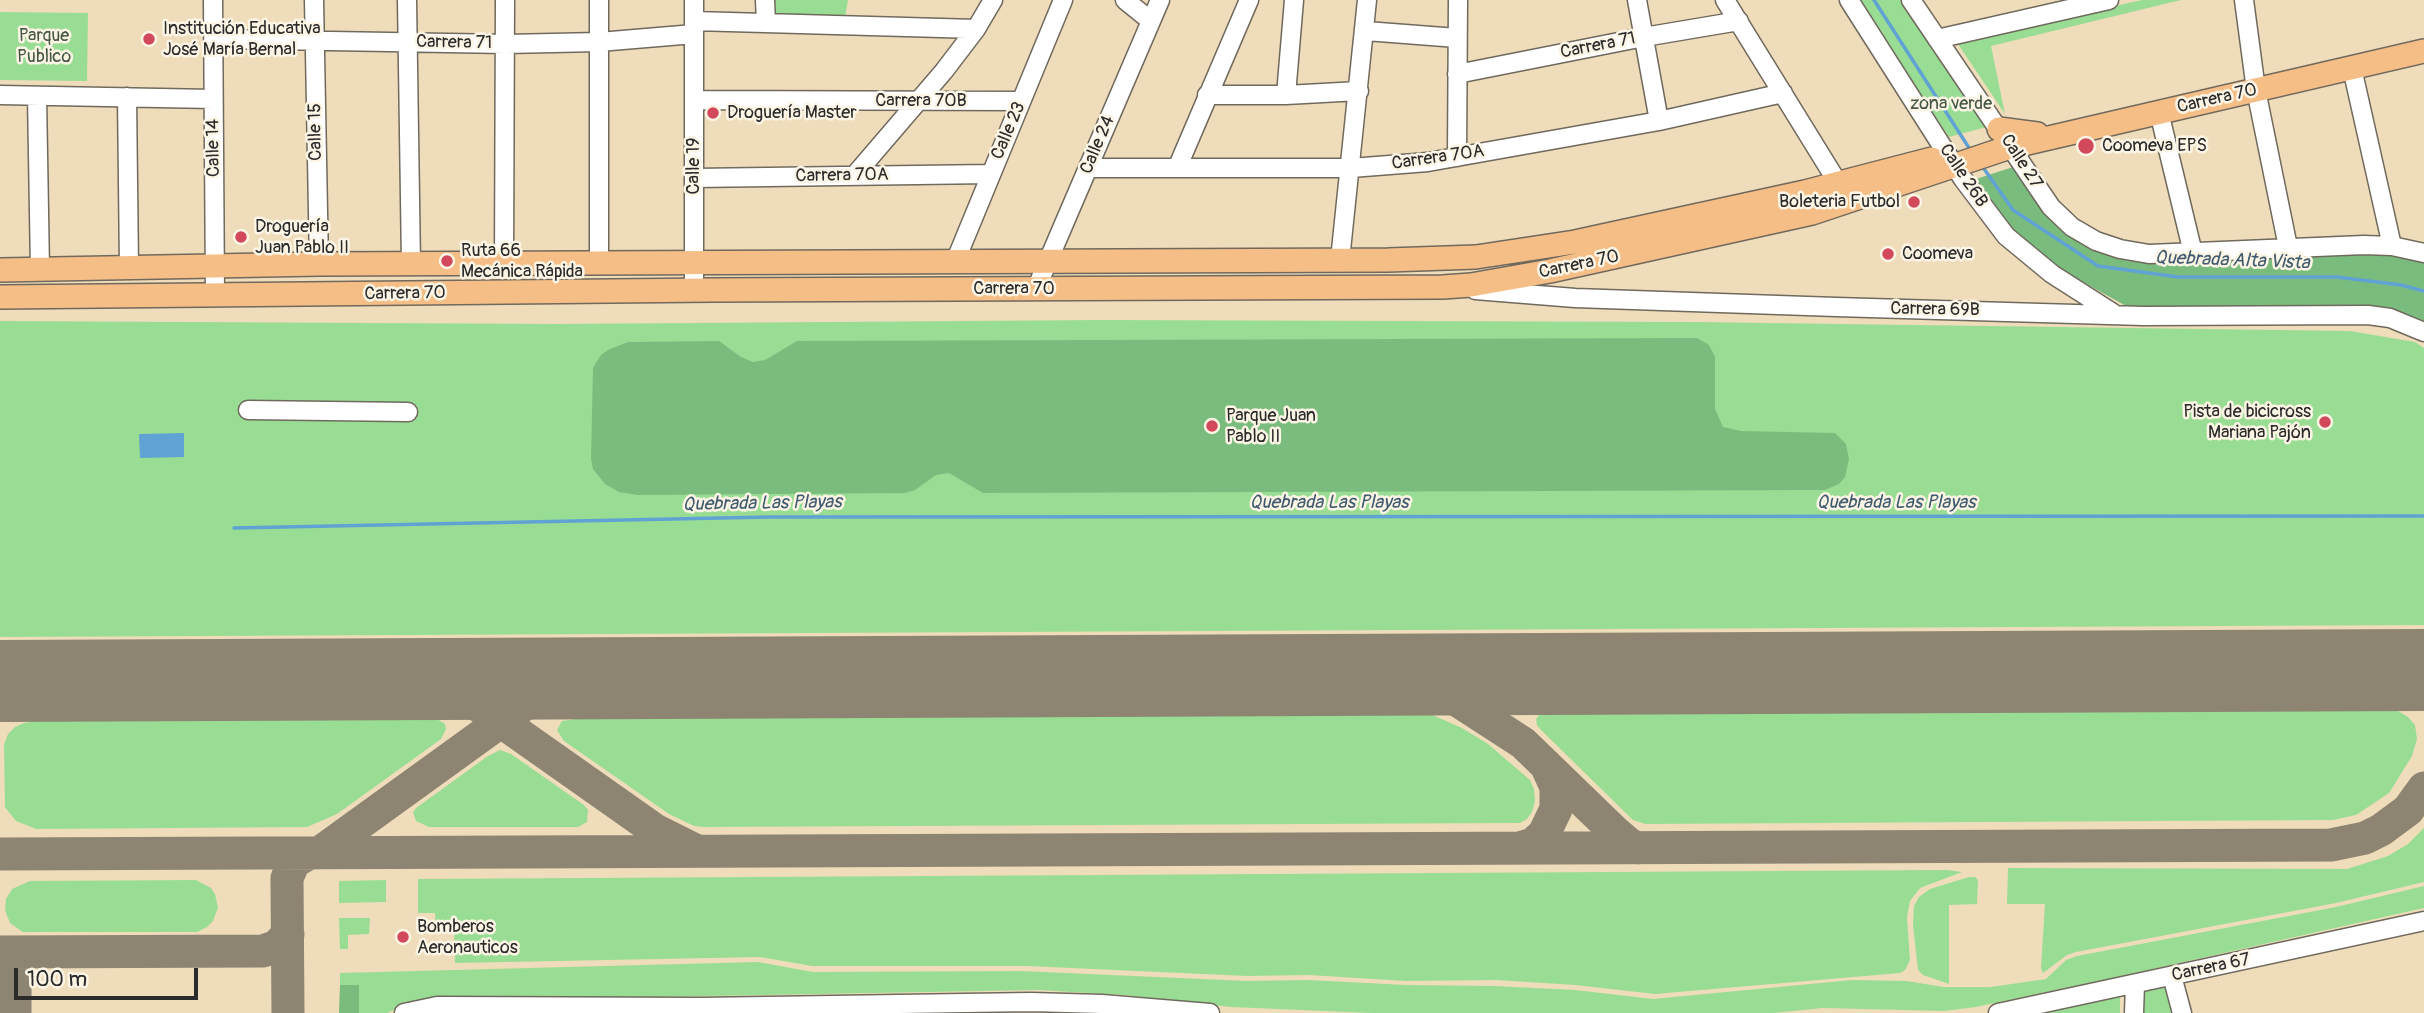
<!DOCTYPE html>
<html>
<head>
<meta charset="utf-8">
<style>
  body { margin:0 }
  #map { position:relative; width:2424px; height:1013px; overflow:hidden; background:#efdcba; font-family:Pangolin,sans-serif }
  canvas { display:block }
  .scale { position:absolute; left:14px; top:968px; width:184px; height:32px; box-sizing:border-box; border:4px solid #2b2b2b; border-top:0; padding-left:9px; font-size:21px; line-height:24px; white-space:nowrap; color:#2b2b2b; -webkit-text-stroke:5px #fcf5e5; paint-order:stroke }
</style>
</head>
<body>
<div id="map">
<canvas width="2424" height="1013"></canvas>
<div class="scale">100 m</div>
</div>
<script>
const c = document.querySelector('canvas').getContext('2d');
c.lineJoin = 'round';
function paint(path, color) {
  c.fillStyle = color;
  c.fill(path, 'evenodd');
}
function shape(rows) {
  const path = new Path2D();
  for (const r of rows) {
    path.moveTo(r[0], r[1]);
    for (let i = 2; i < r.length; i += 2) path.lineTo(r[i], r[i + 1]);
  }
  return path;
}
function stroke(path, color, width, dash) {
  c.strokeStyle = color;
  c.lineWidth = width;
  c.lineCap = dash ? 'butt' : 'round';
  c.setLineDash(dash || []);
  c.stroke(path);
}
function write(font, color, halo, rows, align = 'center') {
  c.font = font + ' Pangolin,sans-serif';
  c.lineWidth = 5;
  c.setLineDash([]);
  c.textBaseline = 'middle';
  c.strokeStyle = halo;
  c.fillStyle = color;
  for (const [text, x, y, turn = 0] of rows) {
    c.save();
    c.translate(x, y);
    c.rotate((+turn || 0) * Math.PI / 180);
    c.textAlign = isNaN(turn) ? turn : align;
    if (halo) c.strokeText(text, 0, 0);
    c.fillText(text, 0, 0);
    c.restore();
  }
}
paint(shape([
  [765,0,848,0,845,18,806,22,766,10],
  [1858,0,1905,0,1990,126,1949,137],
  [2142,0,2181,0,1991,46,2005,114,1956,41],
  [0,12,88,13,87,81,0,80],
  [1101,320,1695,322,2350,331,2415,342,2424,348,2424,625,0,637,0,321,557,324],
  [2375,704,2395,709,2408,717,2415,725,2417,739,2412,756,2389,793,2356,815,2333,820,1645,824,1633,820,1540,729,1537,725,1536,719,1540,714,1547,712],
  [1428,713,1462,728,1488,744,1530,780,1534,789,1535,801,1532,812,1527,819,1520,823,1511,823,704,827,694,826,669,814,564,741,557,730,562,721,582,718],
  [437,719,445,724,446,729,441,739,337,814,307,827,36,829,16,821,5,807,4,745,8,734,15,727,24,723,35,721],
  [500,750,511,754,584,805,588,810,587,822,578,827,429,827,416,821,413,812,416,808,488,756],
  [2424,828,2424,882,2336,903,2076,952,2067,955,2043,973,2041,968,2045,904,2007,904,2008,868,2347,869,2388,856,2408,844],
  [1947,870,1962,872,1920,888,1910,901,1907,917,1910,960,1905,970,1900,973,1655,994,1575,985,1496,980,1406,981,1309,975,1247,976,1027,966,812,966,760,957,455,963,454,929,436,929,435,913,418,913,418,879],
  [1969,877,1975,877,1978,880,1977,904,1949,905,1949,984,1923,975,1918,970,1913,925,1914,906,1919,897,1930,889],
  [196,880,211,888,215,894,218,908,213,921,207,927,197,932,23,932,10,923,5,910,6,899,12,889,30,881],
  [386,880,386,902,339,903,339,881],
  [2424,886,2424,908,2117,977,1976,1007,1944,1011,1823,1008,1773,1013,1371,1013,1231,1007,1125,995,1038,990,429,1001,407,1004,387,1013,359,1013,359,985,340,985,340,973,758,962,813,972,1021,971,1247,981,1307,980,1406,985,1495,986,1575,990,1653,999,1852,980,1906,981,1944,987,1991,987,2046,979,2066,960,2077,956,2336,907],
  [339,918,370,918,369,934,348,935,348,949,340,949],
  [2170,983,2177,1013,2138,1013,2139,992],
  [2120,997,2120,1013,2026,1013,2084,1002]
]), '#99dd94');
paint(shape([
  [2013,167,2052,220,2083,244,2109,256,2129,261,2149,262,2367,252,2396,254,2424,260,2424,325,2128,307,2052,265,2024,242,1997,212,1976,179],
  [1697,338,1709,345,1715,357,1715,409,1723,427,1741,431,1835,433,1846,444,1849,459,1845,477,1839,484,1825,490,983,493,949,473,936,475,915,490,905,493,638,495,619,492,605,484,593,469,591,459,593,368,601,355,608,350,628,342,719,341,741,357,753,362,765,360,797,341],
  [340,985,359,985,359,1013,339,1013]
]), '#7abc7e');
paint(shape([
  [184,433,184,457,140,458,139,434]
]), '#60a2d4');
stroke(shape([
  [1874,0,1971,151],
  [1982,166,2013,210,2098,266,2178,277,2337,277,2401,285,2424,291],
  [234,528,770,517,2424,516]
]), '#60a2d4', 3.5);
stroke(shape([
  [2411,670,2424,675],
  [1418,675,1523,743,1615,832,1629,844,1638,848],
  [431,679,455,689,655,830,693,849],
  [0,686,8,682,23,681],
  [1519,848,1533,844,1544,834,1556,809,1556,787,1546,765],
  [319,853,550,686,576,678],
  [0,854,2331,845,2365,838,2381,830,2408,810,2424,788],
  [0,952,263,951,277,946,288,934],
  [0,955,9,967,15,981,15,1013],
  [288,1013,287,878,294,862,308,854]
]), '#8d8472', 33);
stroke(shape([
  [0,681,2424,670]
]), '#8d8472', 82);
const minor = shape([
  [213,0,215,296],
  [314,0,319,264],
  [407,0,411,264],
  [694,0,694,291],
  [765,0,766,23],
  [1125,0,1151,21],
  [1637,0,1659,121],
  [1725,0,1838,183],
  [1849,0,1963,179,2006,236,2052,274,2113,313],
  [1911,0,2051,207,2072,227,2096,241,2120,249,2149,254,2364,245,2392,246,2424,253],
  [2244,0,2256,90,2288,247],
  [694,21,976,29],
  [1366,31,1457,38],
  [214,39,506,44,599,42,694,34],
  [1937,39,2109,0],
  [2352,68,2392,246],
  [1457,74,1644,37,1739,21],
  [0,95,213,99],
  [1207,95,1286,95,1359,91],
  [1286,95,1294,0],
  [37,96,40,270],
  [127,97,129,268],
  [694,100,1021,101],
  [2159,112,2193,253],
  [1457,157,1458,0],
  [1178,166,1249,0],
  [1088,168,1351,168,1428,162,1659,121,1783,93],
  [854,176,944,71,976,29,993,0],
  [694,178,991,174],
  [1340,260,1367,0],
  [955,262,1063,0],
  [504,263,505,0],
  [599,263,599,0],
  [1036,289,1160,0],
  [1475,290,1575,298,1836,307,2143,316,2368,315,2390,318,2424,332],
  [248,410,408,412],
  [2172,976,2182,1013],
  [404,1013,437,1006,701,1007,1031,1002,1102,1004,1210,1013],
  [1998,1013,2424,921],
  [2134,1013,2135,984]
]);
const major = shape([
  [1999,129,2037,134],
  [0,270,319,264,1388,260,1476,257,1575,242,1805,192,1932,159],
  [0,297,713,290,1443,287,1471,285,1550,271,1812,213,2010,147,2424,51]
]);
stroke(minor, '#70695d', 21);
stroke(major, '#70695d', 26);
stroke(minor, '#fff', 18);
stroke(major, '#f6be87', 23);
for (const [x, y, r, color] of [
  [149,39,7,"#d1495b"],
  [713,113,7,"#d1495b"],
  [2086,146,9,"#d1495b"],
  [1914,202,7,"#d1495b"],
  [241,237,7,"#d1495b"],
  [1888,254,7,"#d1495b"],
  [447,261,7,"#d1495b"],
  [2325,422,7,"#d1495b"],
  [1212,426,7,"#d1495b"],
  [403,937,7,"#d1495b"]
]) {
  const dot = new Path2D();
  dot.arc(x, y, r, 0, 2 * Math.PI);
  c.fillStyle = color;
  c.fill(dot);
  stroke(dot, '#fcf5e5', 2.5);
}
write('18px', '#2b2b2b', '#fcf5e5', [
  ["Institución Educativa",163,29],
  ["José María Bernal",163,50],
  ["Droguería Master",727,113],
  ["Coomeva EPS",2102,146],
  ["Boleteria Futbol",1900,202,"right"],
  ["Droguería",255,227],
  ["Juan Pablo II",255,248],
  ["Ruta 66",461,251],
  ["Mecánica Rápida",461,272],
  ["Coomeva",1902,254],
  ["Pista de bicicross",2311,412,"right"],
  ["Mariana Pajón",2311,433,"right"],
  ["Parque Juan",1226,416],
  ["Pablo II",1226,437],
  ["Bomberos",417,927],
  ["Aeronauticos",417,948]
], 'left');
write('18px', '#465845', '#fcf5e5', [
  ["Parque",44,36],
  ["Publico",44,57],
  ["zona verde",1951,104]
]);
write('18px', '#2b2b2b', '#fcf5e5', [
  ["Carrera 71",454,43,1],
  ["Carrera 71",1598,46,-11],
  ["Carrera 70",2217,99,-13],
  ["Carrera 70B",921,101],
  ["Calle 23",1009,131,-67],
  ["Calle 15",316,132,-91],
  ["Calle 24",1098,145,-67],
  ["Calle 14",214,148,-91],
  ["Carrera 70A",1438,158,-8],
  ["Calle 27",2021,162,57],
  ["Calle 19",694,166,-90],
  ["Carrera 70A",842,176,-1],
  ["Calle 26B",1963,176,56],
  ["Carrera 70",1579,265,-12],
  ["Carrera 70",1014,289],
  ["Carrera 70",405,294,-1],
  ["Carrera 69B",1935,310,1],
  ["Carrera 67",2211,968,-12]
]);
write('italic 19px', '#405b6f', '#fcf5e5', [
  ["Quebrada Alta Vista",2232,261,2],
  ["Quebrada Las Playas",1329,503],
  ["Quebrada Las Playas",1896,503],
  ["Quebrada Las Playas",762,504,-1]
]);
</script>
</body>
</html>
